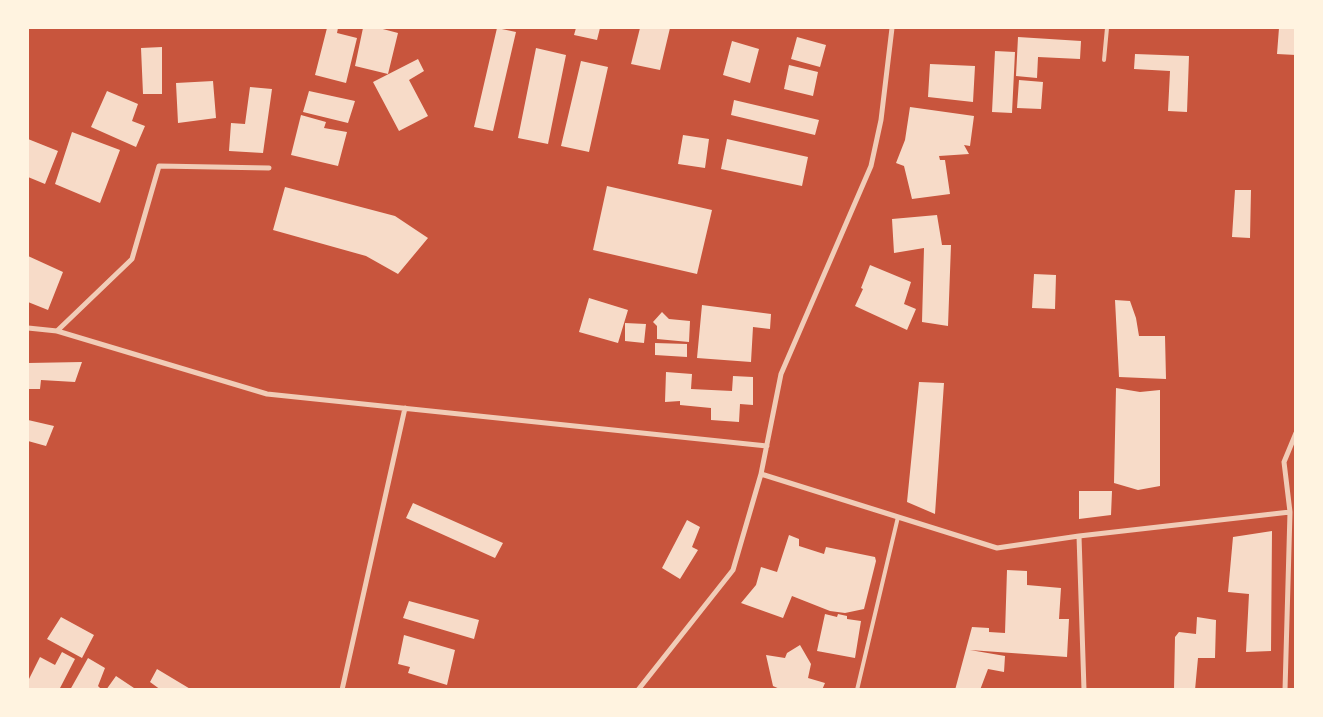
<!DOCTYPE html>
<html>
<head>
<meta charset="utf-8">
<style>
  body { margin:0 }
  #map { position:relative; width:1323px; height:717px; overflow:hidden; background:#c8553d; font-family:Rubik,sans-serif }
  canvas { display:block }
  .frame { position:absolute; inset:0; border:29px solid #fff3e0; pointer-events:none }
</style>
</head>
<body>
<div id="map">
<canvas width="1323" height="717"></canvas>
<div class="frame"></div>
</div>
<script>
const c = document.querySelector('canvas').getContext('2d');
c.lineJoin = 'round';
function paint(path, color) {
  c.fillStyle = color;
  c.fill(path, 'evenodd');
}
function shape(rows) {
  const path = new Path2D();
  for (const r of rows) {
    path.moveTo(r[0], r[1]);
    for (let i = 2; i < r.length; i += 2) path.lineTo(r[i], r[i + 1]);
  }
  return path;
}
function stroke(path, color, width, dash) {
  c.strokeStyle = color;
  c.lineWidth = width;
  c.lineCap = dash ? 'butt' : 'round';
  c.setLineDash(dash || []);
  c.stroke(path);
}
paint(shape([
  [327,28,338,28,337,33,357,38,346,83,315,75],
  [363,28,379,28,398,33,388,74,355,66],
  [497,28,516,32,493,131,474,127],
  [576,28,600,28,597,40,574,35],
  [640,28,670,28,660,70,631,64],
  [1279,28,1296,28,1296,55,1277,54],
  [797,37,826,45,820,67,791,59],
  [1018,37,1081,41,1080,59,1038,57,1037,78,1016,76],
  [732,41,759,49,750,83,723,75],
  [162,47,162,94,143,94,141,48],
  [536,48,566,55,548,144,518,138],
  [995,51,1015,52,1012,113,992,112],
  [1135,54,1189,56,1187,112,1168,111,1170,71,1134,69],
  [418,59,424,71,409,80,428,116,399,131,373,82],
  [581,61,608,67,589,152,561,146],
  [930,64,975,66,973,102,928,97],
  [789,65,818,72,813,96,784,89],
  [1019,80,1043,82,1041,109,1017,108],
  [213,81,216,118,178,123,176,83],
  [250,87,272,89,263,153,229,151,231,123,245,124],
  [107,91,138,104,132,121,145,126,136,147,91,127],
  [309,91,355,101,348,123,303,112],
  [734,100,819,120,815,135,731,115],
  [910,107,974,116,970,146,964,145,969,154,939,156,940,160,945,160,950,194,912,199,904,166,896,163,905,140],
  [301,115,326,122,324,128,347,132,338,166,291,155],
  [72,132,120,150,100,203,55,184],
  [683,135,709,139,705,168,678,164],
  [28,139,58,151,45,184,28,177],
  [727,139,808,157,802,186,721,169],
  [607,186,712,210,697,274,593,250],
  [285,187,395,216,428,238,398,274,366,256,273,230],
  [1235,190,1251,190,1250,238,1232,237],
  [937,215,942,245,951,245,948,326,922,322,924,248,894,253,892,219],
  [28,256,63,272,48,310,28,302],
  [870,265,911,282,904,304,916,309,907,330,855,306,863,289,861,288],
  [1034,274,1056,275,1055,309,1032,308],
  [589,298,628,310,618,343,579,332],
  [1115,300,1130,301,1136,318,1139,336,1165,336,1166,379,1119,377],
  [702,305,771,314,770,329,753,327,751,362,697,358],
  [662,312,669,319,690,321,689,342,657,339,657,326,653,322],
  [625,323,646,324,644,343,625,341],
  [655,343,687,344,687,357,655,355],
  [82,362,75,382,41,380,40,389,28,389,28,363],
  [666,372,692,374,691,389,732,391,733,376,753,377,753,405,740,404,739,422,711,420,711,408,680,405,680,401,665,402],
  [919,382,944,383,935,514,907,502],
  [1116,388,1140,392,1160,390,1160,486,1138,490,1114,483],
  [28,420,54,426,46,446,28,441],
  [1079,491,1112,491,1111,515,1079,519],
  [413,503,503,543,495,558,406,518],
  [687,520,700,527,692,547,698,550,680,579,662,568],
  [1272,531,1271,651,1246,652,1249,594,1228,592,1233,537],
  [789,535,799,539,799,546,824,554,826,547,875,557,876,561,864,609,845,613,830,611,792,596,783,618,741,603,756,585,761,567,777,572],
  [1007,570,1027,571,1027,585,1061,588,1059,619,1069,619,1067,657,970,650,1005,656,1004,672,988,669,980,690,955,690,972,627,989,628,989,632,1005,633],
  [409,601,479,620,474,639,403,618],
  [825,614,837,617,838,614,847,616,847,619,861,621,855,658,817,651],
  [61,617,94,635,82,658,47,639],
  [1197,617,1216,620,1215,658,1198,658,1195,690,1174,690,1175,637,1179,632,1196,634],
  [404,635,455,650,447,685,408,673,410,667,398,664],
  [800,645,811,664,808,678,825,683,822,690,782,690,773,686,766,655,785,658,787,653],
  [62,652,75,659,59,690,28,689,28,681,40,657,55,665],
  [88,658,105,668,98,686,102,690,70,690],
  [157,669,192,690,161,690,150,682],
  [116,676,137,690,106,690]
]), '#f7dbc8');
stroke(shape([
  [1104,60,1107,28],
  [857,690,898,517]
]), '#f1ccb7', 4);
stroke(shape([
  [28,328,57,331,267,394,767,446],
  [57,331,132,259,159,166,269,168],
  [761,474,997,548,1079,536,1290,512],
  [1079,536,1084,690],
  [342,690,405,408],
  [638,690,733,570,761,474,781,374,871,166,881,120,892,28],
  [1285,690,1290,512,1284,462,1296,433]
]), '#f1ccb7', 5);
</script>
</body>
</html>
